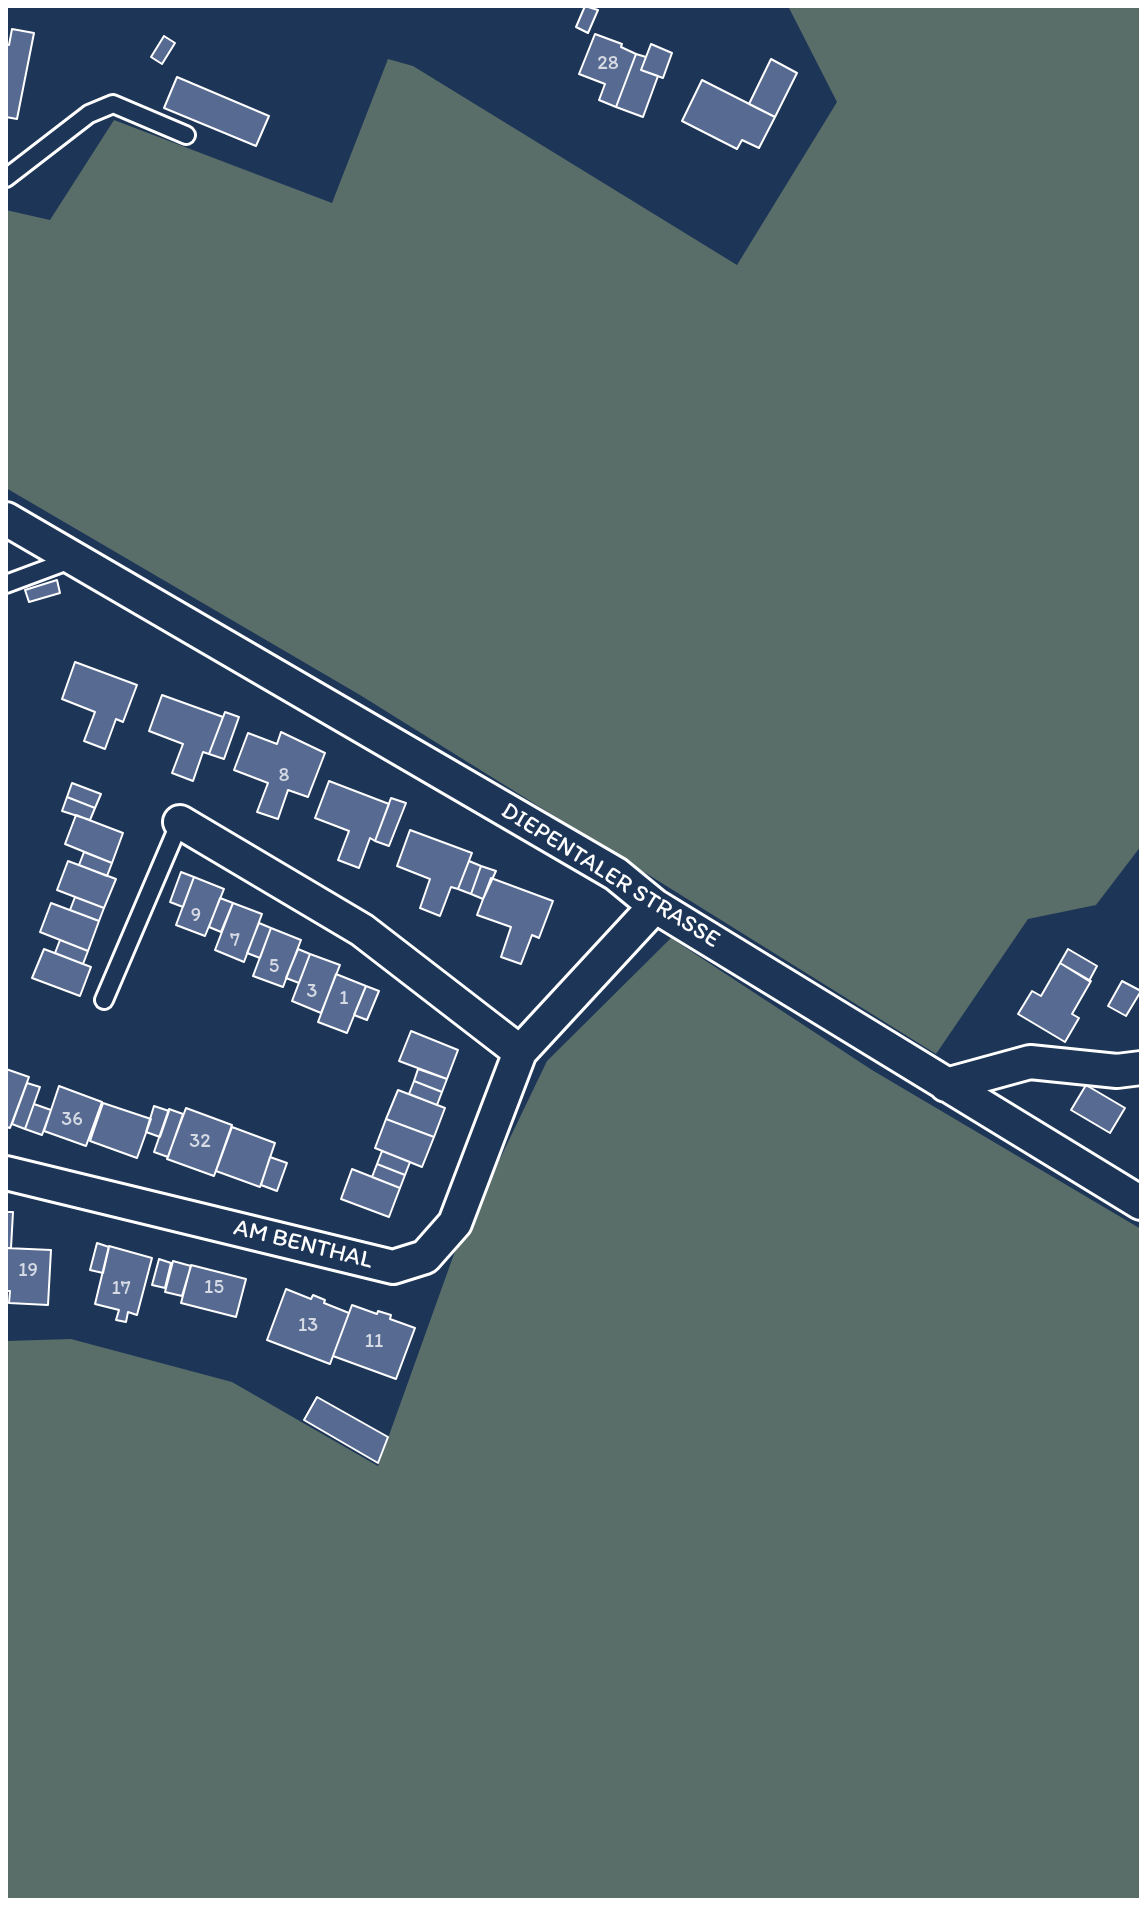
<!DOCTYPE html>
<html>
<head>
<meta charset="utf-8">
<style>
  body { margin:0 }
  #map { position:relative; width:1147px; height:1906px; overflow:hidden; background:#1d3557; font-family:Itim,sans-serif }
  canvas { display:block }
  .frame { position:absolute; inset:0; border:8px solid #fff; pointer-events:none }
</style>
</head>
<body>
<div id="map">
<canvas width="1147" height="1906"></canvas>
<div class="frame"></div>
</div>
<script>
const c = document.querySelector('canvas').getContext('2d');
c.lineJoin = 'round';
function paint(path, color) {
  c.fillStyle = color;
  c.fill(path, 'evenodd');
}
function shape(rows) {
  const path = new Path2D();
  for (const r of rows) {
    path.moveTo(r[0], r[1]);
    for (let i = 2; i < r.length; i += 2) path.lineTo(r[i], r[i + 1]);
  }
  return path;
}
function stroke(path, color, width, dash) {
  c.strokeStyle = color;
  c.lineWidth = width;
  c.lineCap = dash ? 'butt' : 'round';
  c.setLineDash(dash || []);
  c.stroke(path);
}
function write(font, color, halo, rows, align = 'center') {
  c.font = font + ' Itim,sans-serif';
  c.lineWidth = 6;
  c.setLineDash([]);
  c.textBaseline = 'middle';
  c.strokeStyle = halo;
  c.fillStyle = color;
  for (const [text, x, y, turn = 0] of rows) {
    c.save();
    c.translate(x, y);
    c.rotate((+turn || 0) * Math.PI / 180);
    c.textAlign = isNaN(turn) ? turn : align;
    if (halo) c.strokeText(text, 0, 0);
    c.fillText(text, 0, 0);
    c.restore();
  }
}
paint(shape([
  [788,6,1141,6,1141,846,1096,905,1028,919,936,1054,360,695,6,488,6,210,50,220,114,120,332,203,388,59,413,66,737,265,837,102],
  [671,938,872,1070,1141,1229,1141,1900,6,1900,6,1341,71,1339,232,1382,378,1466,454,1254,547,1061]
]), '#596d69');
const building = shape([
  [585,6,598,10,588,33,576,27,585,6],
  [12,29,34,33,17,119,6,117,6,44,9,45,12,29],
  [595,34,622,44,621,47,636,54,616,107,599,100,605,84,579,74,595,34],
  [164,36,175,43,162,64,151,57,164,36],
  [651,44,672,53,663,78,641,70,651,44],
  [636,54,646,57,641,70,658,76,643,117,616,107,636,54],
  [771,59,797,73,775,117,749,104,771,59],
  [177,77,269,116,256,146,164,108,177,77],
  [702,80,775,117,759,148,742,140,737,149,682,121,702,80],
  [57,580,60,593,29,602,25,590,57,580],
  [75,662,137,685,123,722,116,719,105,749,84,741,95,712,62,699,75,662],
  [162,695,223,717,209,754,203,752,193,781,172,773,183,744,149,731,162,695],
  [225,712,239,717,224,759,209,754,225,712],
  [281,732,325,753,308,797,288,790,278,819,257,812,268,783,234,770,248,733,277,744,281,732],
  [329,781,389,804,375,841,370,838,359,868,338,860,349,831,315,818,329,781],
  [72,783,101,794,95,808,67,797,72,783],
  [67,797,95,808,90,820,62,811,67,797],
  [391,798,406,803,389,846,375,841,391,798],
  [76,815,123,833,112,863,65,844,76,815],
  [410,830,472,853,458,889,451,887,440,916,420,908,430,879,397,866,410,830],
  [84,852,112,863,107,876,79,865,84,852],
  [68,861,116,879,104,908,57,890,68,861],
  [469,861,481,866,471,894,458,889,469,861],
  [481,866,496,871,483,899,471,894,481,866],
  [181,872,194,877,183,907,170,902,181,872],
  [194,877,224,889,205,936,176,925,194,877],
  [491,878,553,901,539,938,532,935,521,964,501,957,511,927,477,915,491,878],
  [75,897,104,908,99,921,70,910,75,897],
  [220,898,233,903,221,932,209,927,220,898],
  [51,903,99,921,88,951,40,932,51,903],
  [233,903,262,914,244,962,215,950,233,903],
  [259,923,271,928,260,958,247,953,259,923],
  [271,928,301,940,283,987,253,976,271,928],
  [60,940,88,951,83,964,55,953,60,940],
  [44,949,91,967,80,996,32,978,44,949],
  [298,949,310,954,299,983,286,978,298,949],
  [1068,949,1097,966,1089,981,1060,963,1068,949],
  [310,954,340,965,321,1013,292,1001,310,954],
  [1060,963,1091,981,1072,1014,1079,1018,1065,1042,1018,1014,1032,991,1041,996,1060,963],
  [336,974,366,986,347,1033,318,1022,336,974],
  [1122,981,1141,991,1126,1016,1108,1006,1122,981],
  [366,986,379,991,367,1020,354,1015,366,986],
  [411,1031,458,1050,447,1079,399,1061,411,1031],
  [6,1069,29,1077,10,1128,6,1127,6,1069],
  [418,1069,447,1079,442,1092,414,1081,418,1069],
  [414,1081,442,1092,437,1105,409,1094,414,1081],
  [27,1083,40,1087,25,1129,12,1124,27,1083],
  [1086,1085,1125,1108,1110,1133,1071,1110,1086,1085],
  [59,1086,102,1102,86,1146,44,1131,59,1086],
  [398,1090,445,1108,434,1137,386,1119,398,1090],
  [103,1103,151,1119,137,1158,90,1141,103,1103],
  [34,1104,51,1110,42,1135,25,1129,34,1104],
  [154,1106,169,1111,160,1137,146,1132,154,1106],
  [186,1108,232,1125,214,1176,167,1159,186,1108],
  [169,1109,183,1114,168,1157,154,1152,169,1109],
  [386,1119,434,1137,422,1167,375,1148,386,1119],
  [232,1127,275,1143,260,1187,216,1171,232,1127],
  [382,1151,410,1162,405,1175,377,1164,382,1151],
  [270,1157,287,1163,277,1191,261,1185,270,1157],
  [377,1164,405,1175,400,1188,372,1177,377,1164],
  [352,1169,400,1188,389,1217,341,1199,352,1169],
  [6,1212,13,1212,11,1248,6,1248,6,1212],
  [97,1243,109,1247,103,1273,90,1270,97,1243],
  [109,1246,152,1258,137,1315,128,1312,126,1322,116,1320,119,1310,95,1304,109,1246],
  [6,1248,51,1250,48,1305,9,1303,10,1291,6,1291,6,1248],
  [159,1259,171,1263,165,1288,152,1285,159,1259],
  [173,1261,191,1266,182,1296,165,1292,173,1261],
  [191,1265,246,1279,236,1317,181,1303,191,1265],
  [286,1289,311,1299,313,1295,325,1300,324,1303,349,1313,330,1364,267,1340,286,1289],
  [352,1305,377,1314,378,1311,391,1315,390,1319,415,1328,396,1379,333,1356,352,1305],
  [317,1397,388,1437,378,1463,304,1420,317,1397]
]);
paint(building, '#576a91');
stroke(building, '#fff', 2);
const service = shape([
  [6,178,89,114,113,104,186,135],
  [6,584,73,559],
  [104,1000,180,822]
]);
const minor = shape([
  [6,519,616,874,655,906,1141,1203],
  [180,822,362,930,520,1052],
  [946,1085,1030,1062,1117,1071,1141,1068],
  [6,1173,393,1267,425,1257,455,1223,520,1052,655,906]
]);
stroke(service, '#fff', 22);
stroke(minor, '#fff', 38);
stroke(service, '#1d3557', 16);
stroke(minor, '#1d3557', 32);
write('20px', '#d5dae4', null, [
  ["28",608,64],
  ["8",284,776],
  ["9",196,916],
  ["7",235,941],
  ["5",274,967],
  ["3",312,992],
  ["1",344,999],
  ["36",72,1120],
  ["32",200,1142],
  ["19",28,1271],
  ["15",214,1288],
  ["17",121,1289],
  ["13",308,1326],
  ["11",374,1342]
]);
write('24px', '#fff', '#1d3557', [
  ["DIEPENTALER STRASSE",610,876,32],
  ["AM BENTHAL",303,1245,14]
]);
</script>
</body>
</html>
